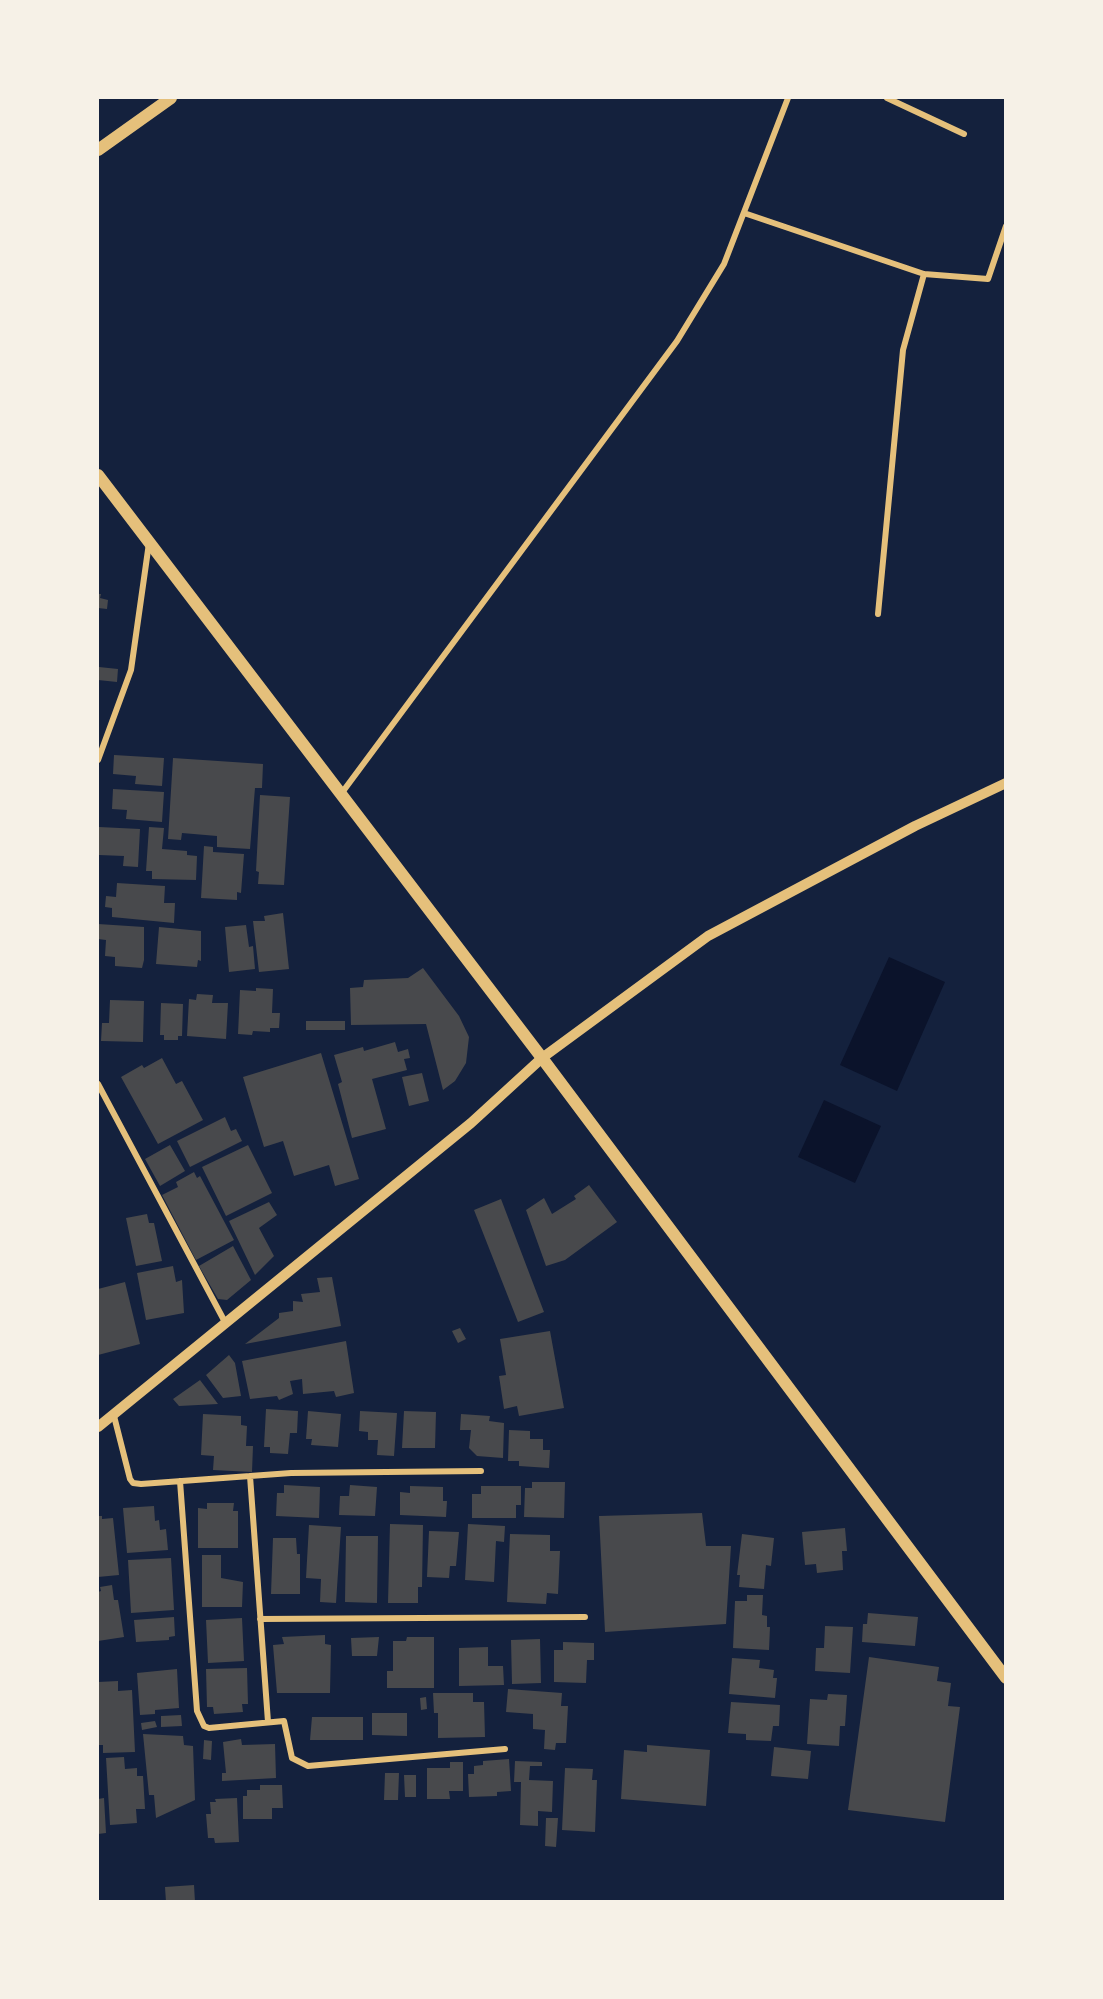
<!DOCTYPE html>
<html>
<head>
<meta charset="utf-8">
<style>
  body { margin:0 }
  #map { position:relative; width:1103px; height:1999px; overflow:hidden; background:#14213d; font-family:"Varela Round",sans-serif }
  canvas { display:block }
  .frame { position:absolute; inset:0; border:99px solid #f6f1e7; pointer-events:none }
</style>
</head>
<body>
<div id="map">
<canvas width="1103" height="1999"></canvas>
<div class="frame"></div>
</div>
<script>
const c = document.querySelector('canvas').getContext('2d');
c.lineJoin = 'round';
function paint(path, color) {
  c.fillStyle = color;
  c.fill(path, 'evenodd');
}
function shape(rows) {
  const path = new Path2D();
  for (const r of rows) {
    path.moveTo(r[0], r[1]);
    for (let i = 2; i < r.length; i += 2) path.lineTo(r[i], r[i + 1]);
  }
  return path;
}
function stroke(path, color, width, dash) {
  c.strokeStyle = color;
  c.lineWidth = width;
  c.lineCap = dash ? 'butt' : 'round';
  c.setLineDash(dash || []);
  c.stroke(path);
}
paint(shape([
  [889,957,945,982,897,1091,840,1065],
  [824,1100,881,1126,855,1183,798,1157]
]), '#0b132b');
paint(shape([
  [98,594,101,594,100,598,108,600,107,609,98,608],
  [99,667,118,669,117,682,98,680],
  [114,755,164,758,162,786,135,784,136,776,113,774],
  [173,758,263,764,262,788,255,788,250,849,217,847,217,836,182,833,181,840,168,839],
  [113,789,164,792,162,822,126,819,127,810,112,809],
  [260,795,290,797,284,885,258,884,259,872,256,871],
  [99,827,140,829,138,867,123,866,124,856,99,855],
  [149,827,164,828,162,849,187,851,187,855,197,856,196,880,152,879,152,871,146,871],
  [204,846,213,847,213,852,244,854,241,893,237,892,237,900,201,898],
  [117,883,165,886,164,903,175,903,174,923,112,917,112,908,105,907,106,896,116,897],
  [283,913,289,969,259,972,253,921,265,921,264,916],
  [98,924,144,927,144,960,142,968,115,966,115,957,105,956,106,940,98,939],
  [246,925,249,947,253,946,255,969,229,972,225,927],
  [159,927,201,931,201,961,198,960,197,967,156,964],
  [423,968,459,1016,469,1037,466,1063,455,1081,443,1090,426,1024,351,1025,350,988,363,987,364,980,408,978],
  [256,988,273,989,272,1013,280,1013,279,1028,270,1028,270,1032,253,1031,252,1035,238,1034,240,990,256,991],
  [197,994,213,995,212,1003,228,1003,226,1039,187,1036,189,999,196,1000],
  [110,1000,144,1001,143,1042,101,1041,102,1023,109,1023],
  [161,1003,183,1004,182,1036,178,1036,178,1040,164,1040,164,1035,160,1035],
  [306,1021,345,1021,345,1030,306,1030],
  [395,1042,398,1052,408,1049,410,1058,404,1059,407,1070,372,1079,386,1129,352,1138,338,1084,342,1082,334,1055,363,1047,364,1051],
  [321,1053,359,1179,335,1186,329,1165,294,1176,283,1141,264,1147,243,1077],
  [162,1058,176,1084,182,1081,203,1120,158,1144,121,1077,142,1065,144,1068],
  [422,1073,429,1101,409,1106,402,1077],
  [225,1117,231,1131,236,1129,242,1141,190,1167,177,1141],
  [170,1145,185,1171,160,1186,145,1159],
  [248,1145,272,1193,226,1216,202,1167],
  [194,1172,197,1178,200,1176,234,1240,196,1260,162,1195,178,1187,176,1182],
  [589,1185,617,1222,565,1260,546,1266,526,1210,544,1198,552,1214,576,1199,574,1196],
  [501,1199,544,1312,518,1322,474,1210],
  [269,1202,277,1215,259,1228,274,1256,255,1275,229,1221],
  [147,1214,149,1223,154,1223,162,1261,136,1266,126,1218],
  [233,1246,251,1280,227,1300,218,1299,199,1266],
  [173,1266,176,1282,182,1280,184,1313,146,1320,137,1273],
  [332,1277,341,1326,245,1344,279,1318,279,1313,293,1311,293,1301,303,1302,301,1294,320,1292,317,1278],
  [125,1282,140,1344,98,1355,98,1289],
  [460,1328,466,1339,458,1343,452,1331],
  [550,1331,564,1408,519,1416,517,1406,504,1409,499,1376,506,1375,500,1339],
  [346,1341,354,1393,336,1397,334,1391,303,1394,302,1379,290,1381,293,1394,279,1400,277,1396,250,1399,242,1361],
  [229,1355,235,1363,241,1396,223,1398,206,1375],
  [200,1380,218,1404,179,1406,173,1399],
  [266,1409,298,1411,297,1433,290,1433,288,1454,270,1453,270,1447,264,1447],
  [308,1411,341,1414,338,1447,311,1445,312,1439,306,1439],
  [360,1411,397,1413,394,1456,377,1455,378,1440,368,1440,368,1432,359,1431],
  [404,1411,436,1412,435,1448,402,1448],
  [203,1414,241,1416,241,1425,247,1426,246,1446,253,1446,252,1472,213,1470,214,1456,201,1455],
  [461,1414,490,1416,489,1421,504,1423,503,1458,477,1456,469,1448,471,1430,460,1430],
  [509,1430,530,1431,530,1439,543,1439,543,1450,550,1450,549,1468,519,1466,519,1461,508,1461],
  [532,1482,565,1482,564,1518,524,1517,525,1488,532,1488],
  [284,1485,320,1487,319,1518,276,1516,277,1493,284,1493],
  [350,1485,377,1487,375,1516,339,1515,340,1496,349,1496],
  [410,1486,443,1487,443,1501,447,1501,446,1517,400,1515,400,1492,410,1493],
  [481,1486,521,1486,521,1505,516,1505,516,1518,472,1518,472,1494,481,1494],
  [207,1503,234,1503,233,1511,238,1511,238,1548,198,1548,198,1508,207,1509],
  [154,1506,155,1521,159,1520,160,1530,166,1529,168,1550,127,1553,123,1508],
  [702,1513,706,1546,731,1546,726,1624,605,1632,599,1516],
  [98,1516,102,1516,102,1519,113,1518,119,1575,98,1577],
  [390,1524,423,1525,422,1587,418,1587,418,1603,388,1603],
  [468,1524,505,1526,504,1542,496,1541,494,1582,465,1580],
  [309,1525,341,1527,336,1603,320,1602,321,1579,306,1578],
  [845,1528,847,1551,842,1551,843,1570,817,1573,816,1564,805,1565,802,1532],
  [429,1531,459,1532,456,1566,450,1566,449,1578,427,1577],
  [510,1534,550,1535,550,1551,560,1551,558,1594,547,1593,546,1604,507,1602],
  [742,1534,774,1538,771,1566,766,1565,764,1589,739,1587,740,1575,737,1575],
  [346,1536,378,1536,377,1603,345,1602],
  [273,1538,296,1538,297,1554,300,1554,300,1594,271,1594],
  [202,1555,221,1555,221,1578,243,1582,242,1607,202,1607],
  [171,1558,174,1610,131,1613,128,1560],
  [112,1585,114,1600,118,1600,124,1637,98,1641,98,1592,101,1591,100,1587],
  [747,1595,763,1595,762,1615,767,1616,767,1627,770,1627,769,1650,733,1648,735,1601,747,1601],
  [868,1613,918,1617,915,1646,862,1642,863,1624,867,1624],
  [174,1617,175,1636,169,1637,169,1640,136,1642,134,1620],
  [242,1618,244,1661,208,1663,206,1620],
  [825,1626,853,1627,850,1673,815,1671,816,1648,824,1648],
  [325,1635,325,1644,331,1645,330,1693,277,1693,273,1645,284,1644,282,1637],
  [379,1637,377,1656,352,1656,351,1638],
  [407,1637,434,1637,434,1688,387,1688,387,1671,393,1671,393,1641,406,1641],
  [540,1639,541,1683,512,1684,511,1640],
  [563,1642,594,1643,594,1660,587,1660,586,1683,554,1682,554,1650,563,1650],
  [488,1647,488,1666,503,1666,504,1685,459,1686,459,1648],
  [869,1657,939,1667,937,1681,951,1683,948,1706,960,1707,945,1822,848,1810],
  [732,1658,760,1660,759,1668,774,1670,773,1678,777,1678,775,1698,729,1694],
  [247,1668,248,1704,242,1704,243,1712,214,1714,213,1707,207,1707,206,1669],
  [177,1669,179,1708,155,1710,155,1714,140,1715,137,1673],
  [118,1681,118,1691,132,1690,135,1752,103,1753,103,1745,99,1745,98,1682],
  [508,1689,562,1693,561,1706,568,1706,566,1743,556,1743,555,1750,544,1749,545,1730,533,1729,533,1714,506,1712],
  [433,1693,473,1693,473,1702,484,1702,485,1737,438,1738,438,1713,434,1713],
  [828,1694,847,1695,845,1726,840,1726,839,1746,807,1744,810,1699,827,1700],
  [426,1697,427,1709,421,1710,420,1698],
  [731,1702,780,1705,779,1726,773,1726,771,1741,746,1740,746,1734,728,1733],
  [372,1713,407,1713,407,1736,372,1735],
  [181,1715,182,1726,161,1727,161,1716],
  [312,1717,363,1717,363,1740,310,1740],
  [155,1721,157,1727,142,1730,141,1723],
  [143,1734,183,1736,184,1745,193,1746,195,1800,156,1818,154,1795,149,1795],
  [241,1739,242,1745,275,1744,276,1778,222,1781,222,1773,226,1773,223,1742],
  [204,1740,212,1741,211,1760,203,1759],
  [647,1745,710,1750,706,1806,621,1799,624,1750,647,1752],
  [774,1747,811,1751,808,1779,771,1776],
  [124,1757,125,1769,137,1768,137,1776,143,1776,145,1809,136,1809,137,1823,110,1825,106,1758],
  [509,1759,511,1791,497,1792,497,1796,469,1797,468,1774,474,1774,474,1766,483,1765,483,1761],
  [515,1761,542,1762,542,1766,530,1766,529,1780,553,1781,552,1812,538,1811,538,1826,520,1825,521,1782,514,1782],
  [450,1762,463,1762,463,1791,449,1791,450,1799,427,1799,427,1768,450,1768],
  [565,1768,593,1769,592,1780,597,1780,595,1832,562,1830],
  [385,1773,399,1773,398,1800,384,1800],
  [404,1775,416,1775,416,1797,405,1797],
  [260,1785,282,1785,283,1808,272,1808,272,1819,243,1819,243,1796,247,1796,247,1790,260,1790],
  [104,1798,106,1833,98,1834,98,1799],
  [237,1798,239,1842,215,1843,214,1838,208,1838,206,1814,211,1814,210,1802,216,1802,215,1799],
  [546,1818,558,1818,556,1847,545,1846],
  [194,1885,195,1902,166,1902,165,1887]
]), '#48494c');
stroke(shape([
  [887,98,964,134],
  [744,213,924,274,988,279,1006,226],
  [878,614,903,350,924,274],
  [98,760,131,670,149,543],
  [341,794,677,341,724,264,788,98],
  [98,1084,226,1324],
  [114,1416,130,1479,133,1483,141,1484,291,1473,481,1471],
  [250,1476,268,1722],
  [180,1481,197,1711,204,1726,209,1728,284,1721,292,1758,308,1766,505,1749],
  [260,1619,585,1617]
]), '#e5c07b', 6);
stroke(shape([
  [98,1427,471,1123,542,1058,708,936,915,826,1006,783]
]), '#e5c07b', 10);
stroke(shape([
  [98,150,171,98],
  [98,475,542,1058,1006,1678]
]), '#e5c07b', 12);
</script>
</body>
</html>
